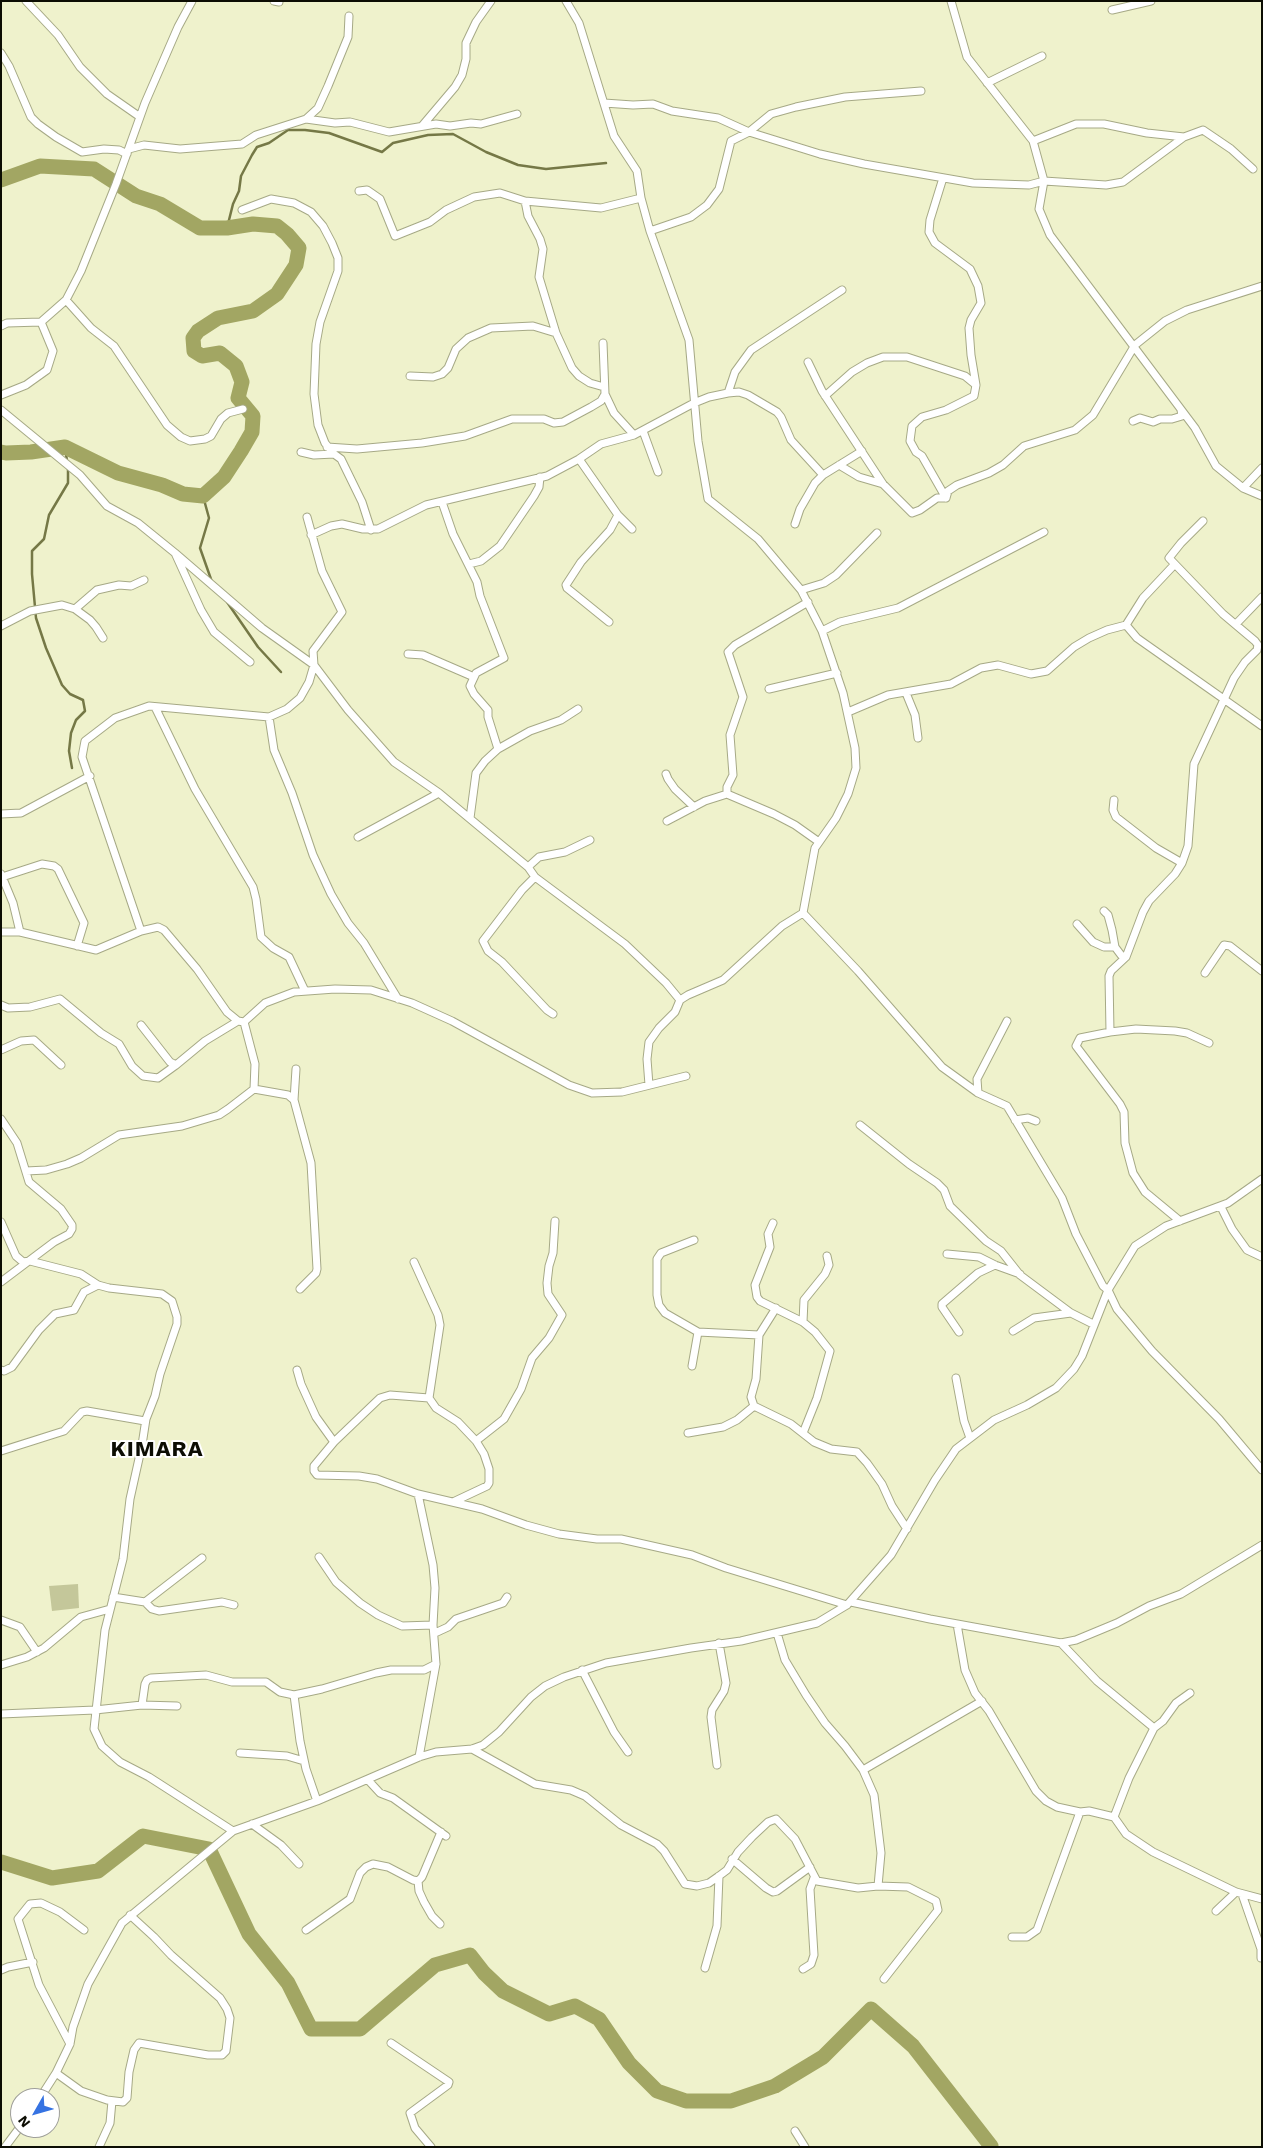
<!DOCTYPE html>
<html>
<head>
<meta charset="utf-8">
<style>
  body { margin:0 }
  #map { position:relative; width:1263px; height:2148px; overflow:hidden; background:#eff2cc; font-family:"Work Sans",sans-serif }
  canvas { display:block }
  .frame { position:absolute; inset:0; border:2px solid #0c0d03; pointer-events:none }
  .north { position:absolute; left:10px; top:2088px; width:50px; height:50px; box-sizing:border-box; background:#fff; border:1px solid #9e9e9a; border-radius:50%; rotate:232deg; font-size:14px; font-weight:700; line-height:20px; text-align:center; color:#0c0d03 }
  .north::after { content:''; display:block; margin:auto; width:18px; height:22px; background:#3673e2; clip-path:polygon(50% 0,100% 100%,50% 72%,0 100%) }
</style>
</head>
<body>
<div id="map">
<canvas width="1263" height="2148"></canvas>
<div class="frame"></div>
<div class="north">N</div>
</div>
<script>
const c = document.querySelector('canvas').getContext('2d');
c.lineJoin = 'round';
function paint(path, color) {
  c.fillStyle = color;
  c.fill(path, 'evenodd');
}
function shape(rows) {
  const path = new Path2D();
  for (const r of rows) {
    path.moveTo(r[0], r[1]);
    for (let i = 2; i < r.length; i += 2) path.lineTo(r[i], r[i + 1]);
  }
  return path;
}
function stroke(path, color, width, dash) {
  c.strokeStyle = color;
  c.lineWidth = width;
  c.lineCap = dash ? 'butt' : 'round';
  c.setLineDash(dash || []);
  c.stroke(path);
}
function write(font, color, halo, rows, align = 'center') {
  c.font = font + ' "Work Sans",sans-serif';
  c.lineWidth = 4;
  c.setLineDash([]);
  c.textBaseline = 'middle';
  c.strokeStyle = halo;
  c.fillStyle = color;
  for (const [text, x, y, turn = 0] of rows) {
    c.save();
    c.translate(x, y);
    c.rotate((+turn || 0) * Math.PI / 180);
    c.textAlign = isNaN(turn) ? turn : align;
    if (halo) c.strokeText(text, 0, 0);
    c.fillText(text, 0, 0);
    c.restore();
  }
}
paint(shape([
  [78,1584,79,1608,52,1611,49,1586]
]), '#c4c79a');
stroke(shape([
  [227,228,233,204,239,191,241,176,252,155,257,147,269,143,288,130,305,130,329,133,382,152,393,143,428,135,453,134,486,152,518,165,546,169,606,163],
  [65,447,67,461],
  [68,467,68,483,49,515,44,539,32,551,32,574,36,618,46,648,62,685,70,694,83,700,85,711,76,720,71,733,69,751,72,768],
  [203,496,209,518,200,548,212,582],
  [227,602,258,647,281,672]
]), '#757846', 2.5);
stroke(shape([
  [1,180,40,166,94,169,136,196,160,204,200,228,227,228,253,224,277,226,287,234,299,248,296,265,277,294,253,311,218,318,198,331,193,338,194,351,202,356,220,353,236,366,242,382,238,398,253,416,252,432,241,451,224,477,203,496,183,494,162,485,118,473,65,447,31,452,6,453,1,452],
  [1,1862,52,1878,98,1871,143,1836,209,1849,249,1934,288,1983,311,2029,360,2029,435,1965,470,1955,484,1973,503,1991,549,2014,575,2006,599,2019,629,2063,657,2091,686,2101,731,2101,775,2086,823,2057,871,2009,913,2046,991,2146]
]), '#a2a663', 15);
const street = shape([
  [26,1,58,35,80,67,107,94,140,117],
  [274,1,279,2],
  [566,1,579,23,614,136,637,171,641,198,650,231,689,340,698,441,708,499,758,539,801,590,822,631,843,693,855,748,856,768,848,794,836,818,815,848,803,913,858,971,942,1067,978,1093,1007,1106,1062,1198,1076,1234,1103,1286,1108,1290,1117,1309,1152,1351,1219,1419,1262,1470],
  [951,1,967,57,1033,141,1044,181,1039,209,1050,235,1195,428,1216,466,1243,488,1262,496],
  [1112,10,1151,1],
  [1,53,9,66,31,117,38,124,56,137,82,152,104,149,119,150,127,154],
  [987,83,1042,56],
  [604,103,633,105,653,104,672,111,718,118,749,132,771,114,796,107,845,97,921,91],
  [306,119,335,123,350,122,389,132,436,124,450,126,471,123,481,124,517,114],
  [422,126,455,87,462,75,466,59,466,43,476,22,491,1],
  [1033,141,1076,124,1104,124,1147,133,1184,137,1203,130,1231,149,1253,169],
  [129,149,144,145,180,149,242,144,256,135,306,119,318,108,328,86,348,37,349,16],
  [943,178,930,220,929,232,935,243,970,269,978,286,981,303,971,320,969,328,971,355,976,385],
  [359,191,367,190,380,199,395,236,430,222,446,210,474,197,500,193,525,201,601,208,641,198],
  [525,201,528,216,540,239,543,249,539,277,556,333],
  [242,210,271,199,294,203,311,212,323,226,332,243,338,258,338,271,320,322,316,344,314,394,318,425,325,443,334,454],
  [650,231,691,217,707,205,719,189,731,141,749,132,820,154,864,164,973,183,1029,185,1044,181,1106,185,1123,182,1184,137],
  [66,300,91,328,114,346,167,425,181,437,190,441,205,439,211,436,221,419,228,413,243,409],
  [1,326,7,323,41,322,66,300,81,271,116,184,145,103,178,27,192,1],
  [603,343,605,394,614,413,634,435],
  [808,362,822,391,883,484,912,513,920,510,937,498,946,498,948,491,957,485,989,473,1003,465,1024,446,1075,430,1093,415,1135,345,1165,321,1187,310,1262,286],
  [410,376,433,377,442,374,448,368,456,349,468,338,491,328,533,326,556,333,572,368,579,376,590,383,604,387],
  [728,393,735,372,751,350,842,290],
  [1,395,26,385,47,370,53,351,41,322],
  [825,396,852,372,867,363,883,357,907,357,965,376,976,385,974,396,946,410,922,417,912,426,910,441,916,452,922,456,946,498],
  [1,410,80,475,107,506,138,523,175,553,201,610,214,632,250,662],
  [1133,421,1140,418,1153,422,1160,419,1172,419,1182,416,1181,410],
  [643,431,658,472],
  [327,447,357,449,422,443,465,436,512,419,544,419,554,423,563,422,591,407,601,401,605,394],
  [301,452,314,455,334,454,341,459,362,502,371,530],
  [579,459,618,515,632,529],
  [839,465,859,477,883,484],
  [1243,488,1262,468],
  [442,502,453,534,477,582,480,596,504,658,476,673,470,686,474,694,488,710,488,717,498,749],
  [795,524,800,509,815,483,823,475,862,451],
  [311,535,331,526,342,524,363,529,378,529,426,505,547,476,579,459,601,444,634,435,694,403,709,397,728,393,739,392,748,395,777,412,781,417,791,440,823,475],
  [175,553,262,628,314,665,348,710,394,762,439,793,528,867,535,877,625,944,666,983,680,1000],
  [469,564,481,561,500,546,534,496,539,487,540,477],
  [801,590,824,583,836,575,877,533],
  [75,609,97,590,119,585,131,586,144,580],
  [609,622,567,588,566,585,581,562,610,530,618,515],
  [1236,624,1262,597],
  [1126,625,1143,598,1174,565],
  [1,626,30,611,62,605,75,609,90,620,96,627,103,638],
  [822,631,840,622,898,608,1044,532],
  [408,654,423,655,474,677],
  [769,689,837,673],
  [906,693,915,715,918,738],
  [155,707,195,789,253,887,256,899,261,937,273,948,289,957,305,991],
  [848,712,888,695,951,684,981,668,998,665,1031,674,1047,671,1074,647,1089,638,1107,630,1126,625,1137,638,1262,726],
  [269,717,274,750,292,793,313,855,331,894,348,923,364,943,398,999],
  [666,774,668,779,675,789,694,807],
  [727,794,774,814,795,825,819,842],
  [1114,800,1113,810,1116,817,1156,848,1182,863],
  [1,814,21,813,90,776],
  [470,818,476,773,485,761,498,749,530,731,561,720,578,709],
  [667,821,705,801,727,794,727,787,733,775,730,735,743,697,728,652,735,645,808,602],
  [358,837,439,793],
  [528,867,539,857,565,852,590,840],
  [1,874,13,903,20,932],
  [2,877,42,864,54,866,58,869,84,923,77,946],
  [535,877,522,890,483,941,488,951,502,962,547,1010,553,1014],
  [1104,911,1108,915,1112,930,1115,947,1121,955,1126,957],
  [1077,924,1093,942,1104,947,1115,947],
  [141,931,82,757,85,741,115,718,149,706,269,717,287,709,300,698,309,682,314,665,313,651,342,612,322,571,307,517],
  [1,932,20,932,96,950,141,931,158,927,164,930,197,969,227,1012,238,1021,244,1022,265,1003,294,992,335,989,371,990,412,1003,452,1021,569,1085,592,1093,622,1092,686,1076],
  [1205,973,1224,945,1230,946,1262,971],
  [1,1005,8,1008,30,1007,60,999,101,1033,119,1044,132,1066,143,1076,158,1078,176,1065],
  [141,1025,170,1062,176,1065,205,1041,238,1021],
  [1110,1032,1136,1029,1175,1031,1187,1033,1209,1043],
  [1,1050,21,1041,34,1040,61,1065],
  [649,1085,647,1059,649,1042,659,1028,675,1012,680,1000,688,995,723,980,782,926,803,913],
  [254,1089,288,1095,294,1100,311,1163,317,1269,316,1273,300,1289],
  [978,1093,977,1079,1007,1021],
  [294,1100,296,1069],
  [1,1119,17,1143,29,1182,61,1209,72,1225,72,1229,69,1234,54,1242,1,1282],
  [1015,1120,1028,1118,1036,1121],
  [860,1125,909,1164,937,1183,944,1190,950,1206,986,1241,1001,1251,1020,1275,1071,1313,1093,1324],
  [26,1171,46,1170,67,1164,81,1158,119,1135,182,1126,219,1115,228,1109,254,1089,255,1064,244,1022],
  [1221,1207,1232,1229,1247,1250,1262,1257],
  [1180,1221,1145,1192,1133,1173,1125,1143,1124,1112,1120,1104,1076,1046,1080,1038,1110,1032,1109,976,1111,971,1126,957,1143,912,1149,901,1175,874,1182,863,1188,846,1194,764,1234,678,1245,662,1257,650,1258,645,1255,641,1223,614,1169,558,1181,543,1203,521],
  [1,1222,16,1256,23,1262,30,1261,81,1274,98,1285,109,1288,162,1294,172,1301,177,1317,177,1324,160,1374,155,1396,146,1419,142,1445,130,1499,123,1559,105,1630,94,1729,102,1746,120,1762,149,1777,233,1831],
  [773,1223,768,1234,770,1247,755,1285,757,1297,760,1301,803,1322,815,1332,830,1351,817,1398,803,1433],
  [694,1240,661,1253,657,1259,657,1295,659,1305,665,1313,698,1332,759,1335,776,1308],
  [947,1254,979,1257,995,1265,1020,1274],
  [414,1262,438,1315,440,1325,429,1398,436,1408,458,1422,476,1441,484,1454,489,1469,489,1483,487,1486,453,1502],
  [803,1322,804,1300,825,1274,829,1265,827,1256],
  [1013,1331,1034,1318,1071,1313],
  [959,1332,942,1307,942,1304,978,1273,995,1265],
  [692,1366,698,1332],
  [1,1370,4,1371,12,1367,39,1330,55,1314,74,1310,84,1292,98,1285],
  [297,1370,301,1384,316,1417,334,1442],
  [956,1378,964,1421,970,1438],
  [429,1398,390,1395,380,1398,334,1442,314,1466,314,1471,317,1475,359,1476,377,1479,418,1494,482,1509,526,1525,559,1534,597,1539,621,1539,692,1555,726,1568,847,1605],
  [754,1406,751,1397,756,1379,759,1335],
  [688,1433,723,1427,737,1420,754,1406,791,1424,814,1442,831,1449,857,1452,867,1463,882,1484,892,1506,907,1529],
  [476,1441,504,1419,521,1389,532,1358,549,1338,562,1315,548,1294,547,1283,549,1266,553,1253,555,1221],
  [1,1451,64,1431,82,1412,87,1411,145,1421],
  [418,1494,433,1565,435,1588,433,1625,436,1664,419,1757],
  [319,1557,336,1582,360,1603,378,1615,402,1626,433,1625],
  [113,1597,145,1602,152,1609,159,1611,222,1602,234,1605],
  [145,1602,202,1558],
  [851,1602,930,1619,1061,1643,1076,1640,1117,1623,1149,1606,1181,1594,1262,1545],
  [1,1620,20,1627,37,1652],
  [957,1624,965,1670,975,1693,989,1711,1036,1791,1046,1801,1057,1807,1080,1812,1089,1811,1114,1817,1129,1778,1154,1728,1163,1721,1176,1703,1190,1693],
  [435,1633,448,1627,456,1619,503,1603,507,1597],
  [1061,1643,1097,1681,1154,1728],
  [1,1665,27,1657,44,1648,81,1617,110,1609],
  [582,1670,614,1732,628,1752],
  [294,1695,300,1741,306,1769,317,1801],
  [142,1705,145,1684,147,1680,151,1678,206,1675,232,1682,266,1682,280,1692,294,1695,322,1689,376,1673,391,1670,424,1670,436,1664],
  [1,1714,95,1710,142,1705,177,1706],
  [472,1749,535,1784,571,1790,585,1796,621,1825,657,1844,664,1851,685,1884,697,1886,709,1883,719,1876,727,1870,738,1852,752,1837,768,1822,776,1819,795,1839,817,1881,858,1888,878,1886,881,1853,874,1795,863,1770,845,1746,825,1723,806,1695,785,1660,777,1633],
  [240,1753,287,1756,304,1761],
  [717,1765,711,1717,712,1710,724,1691,726,1683,719,1643],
  [863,1770,982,1701],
  [368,1780,380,1793,393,1798,446,1836],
  [1114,1817,1126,1834,1153,1852,1236,1892,1262,1899],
  [252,1824,281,1845,299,1864],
  [732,1859,766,1888,773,1892,777,1891,810,1867],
  [418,1881,419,1891,424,1902,432,1916,440,1924],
  [878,1886,908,1887,936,1901,938,1910,884,1979],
  [1242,1894,1261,1949,1261,1958],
  [1216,1911,1236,1892],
  [306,1930,350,1899,360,1873,366,1867,373,1864,388,1867,413,1880,418,1881,422,1877,441,1832],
  [1012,1937,1027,1937,1037,1930,1080,1812],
  [705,1968,717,1926,719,1876],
  [803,1969,811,1964,814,1955,810,1889,814,1878],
  [1,1970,8,1967,33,1962],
  [391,2043,449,2082,448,2085,410,2113,415,2128,431,2147],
  [70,2044,39,1985,18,1919,30,1904,41,1903,60,1912,84,1930],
  [56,2073,81,2091,107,2100,123,2102,127,2098,129,2072,134,2050,139,2043,208,2055,222,2055,226,2051,230,2018,227,2009,220,1998,171,1955,154,1937,130,1915],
  [40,2098,56,2073,70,2044,73,2027,88,1984,122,1923,233,1831,317,1801,419,1757,436,1752,472,1749,483,1745,499,1732,531,1697,545,1686,564,1677,606,1663,691,1648,741,1641,817,1623,847,1605,891,1555,935,1480,956,1449,994,1420,1027,1405,1056,1388,1074,1369,1082,1356,1108,1290,1135,1246,1166,1226,1228,1203,1262,1179],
  [795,2131,805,2147],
  [5,2147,20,2127],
  [99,2147,110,2123,112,2101]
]);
stroke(street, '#a6a986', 9);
stroke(street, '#fff', 7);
c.letterSpacing = '1px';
write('bold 22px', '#0c0d03', '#fff', [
  ["KIMARA",157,1450]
]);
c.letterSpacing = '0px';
</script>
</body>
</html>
